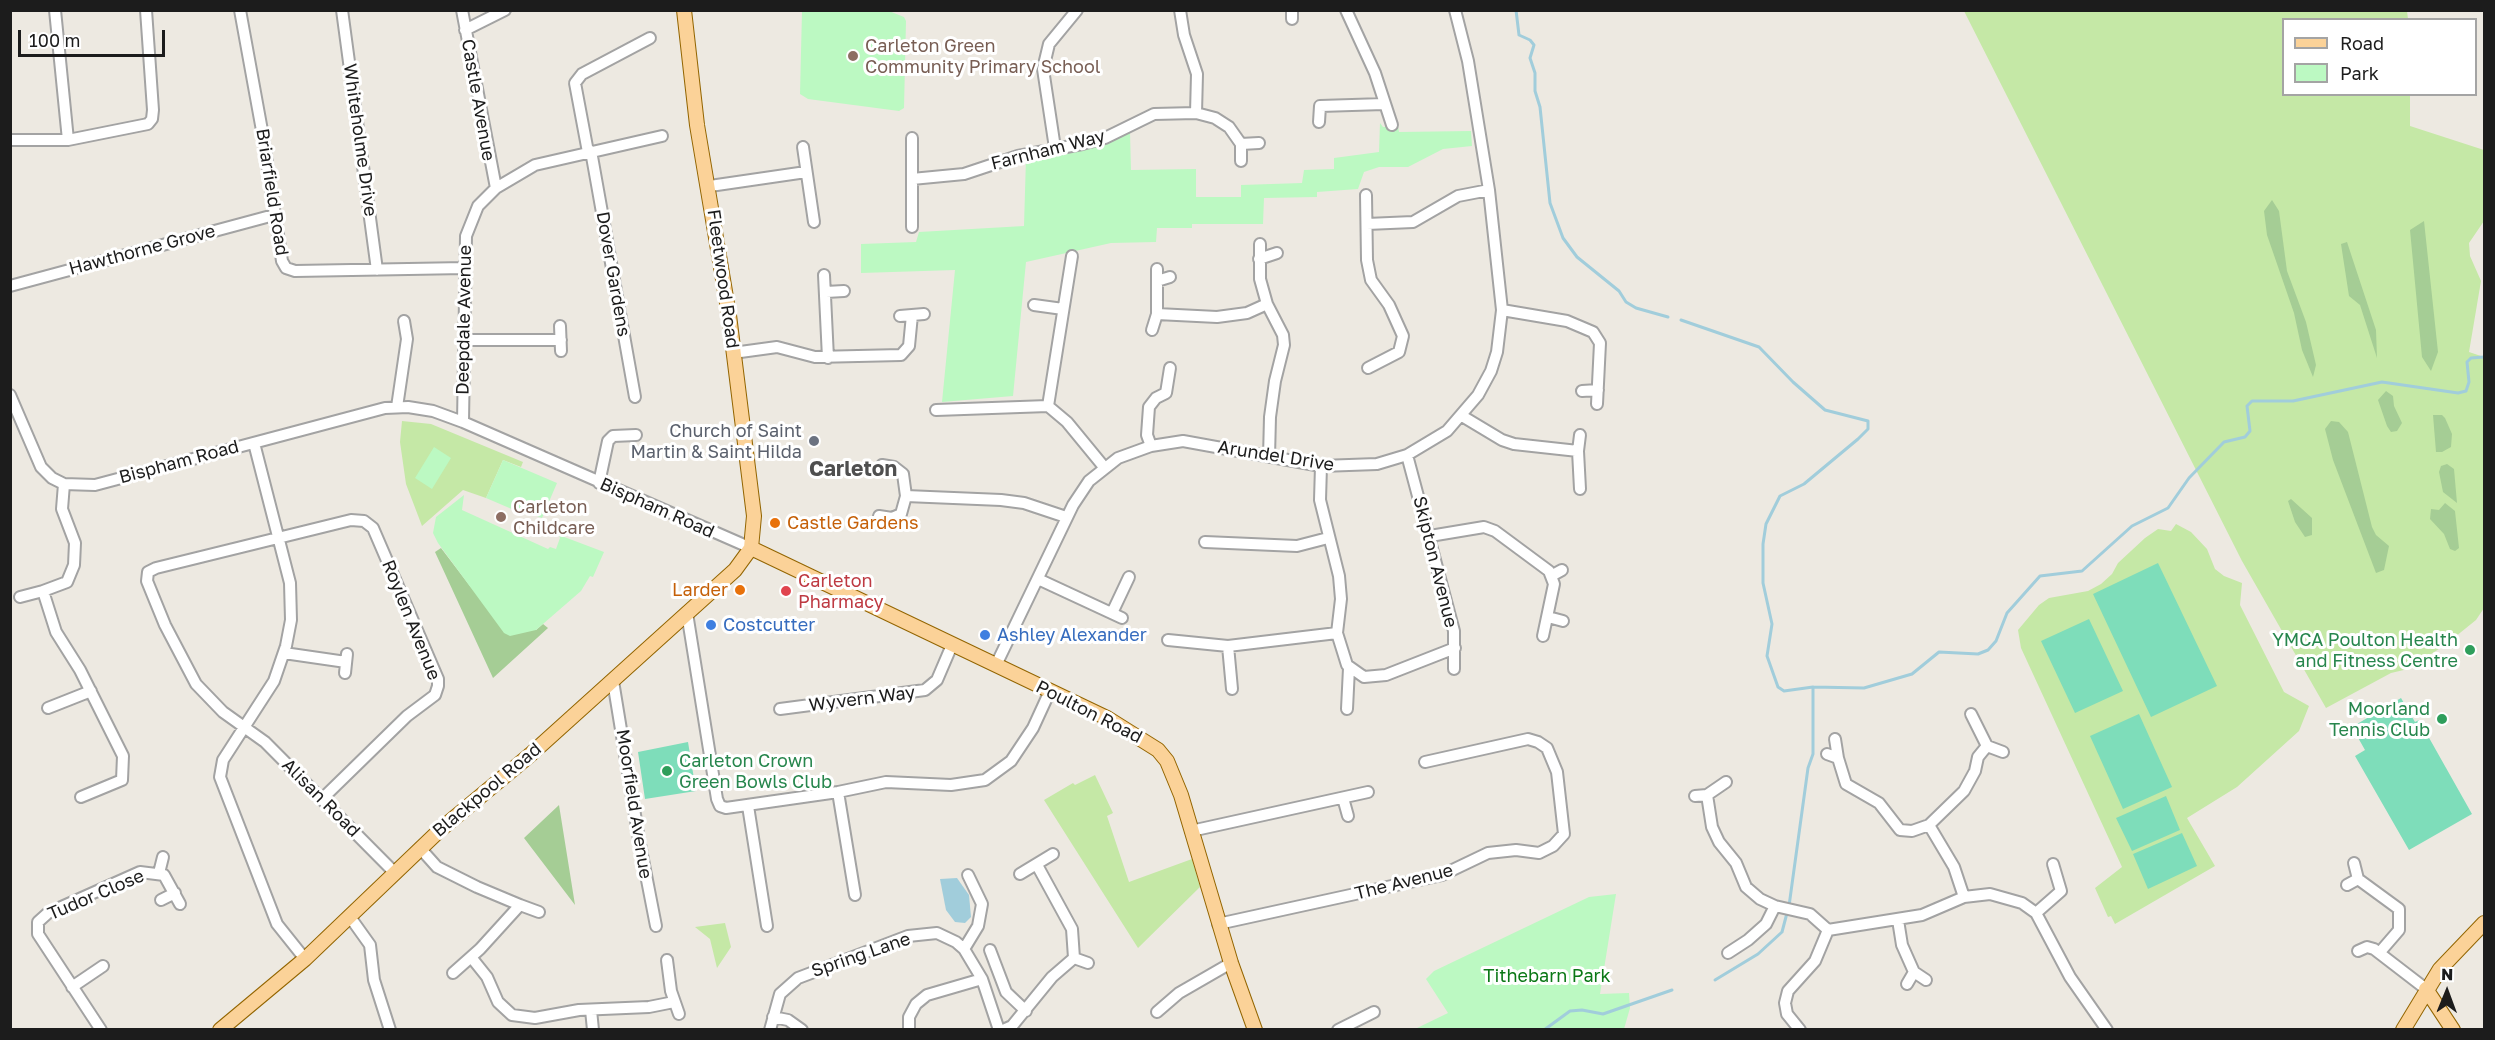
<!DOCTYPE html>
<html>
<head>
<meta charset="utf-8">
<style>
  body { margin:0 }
  #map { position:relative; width:2495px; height:1040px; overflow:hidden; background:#ede9e1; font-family:"Golos Text",sans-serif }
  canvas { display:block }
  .frame { position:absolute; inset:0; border:12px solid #1c1c1c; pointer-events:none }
  .legend { position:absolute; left:2282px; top:18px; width:195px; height:78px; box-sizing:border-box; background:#fff; border:2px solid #a4a4a4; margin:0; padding:8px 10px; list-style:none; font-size:18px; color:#1c1c1c }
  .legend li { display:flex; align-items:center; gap:12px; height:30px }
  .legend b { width:30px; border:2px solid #a4a4a4 }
  .north { position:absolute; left:2417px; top:962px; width:60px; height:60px; -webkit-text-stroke:4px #fff; paint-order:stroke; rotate:1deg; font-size:16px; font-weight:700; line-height:24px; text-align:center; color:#1c1c1c }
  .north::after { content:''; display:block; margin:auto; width:21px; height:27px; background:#1c1c1c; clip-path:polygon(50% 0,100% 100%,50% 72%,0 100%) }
  .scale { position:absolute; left:18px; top:30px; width:147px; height:27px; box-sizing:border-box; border:3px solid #1c1c1c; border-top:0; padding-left:8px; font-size:18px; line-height:21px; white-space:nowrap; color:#1c1c1c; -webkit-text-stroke:4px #fff; paint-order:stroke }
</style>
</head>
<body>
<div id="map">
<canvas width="2495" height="1040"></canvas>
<div class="frame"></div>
<ul class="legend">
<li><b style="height:8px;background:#fbd298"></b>Road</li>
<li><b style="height:16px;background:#bcf9c2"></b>Park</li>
</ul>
<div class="north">N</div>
<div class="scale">100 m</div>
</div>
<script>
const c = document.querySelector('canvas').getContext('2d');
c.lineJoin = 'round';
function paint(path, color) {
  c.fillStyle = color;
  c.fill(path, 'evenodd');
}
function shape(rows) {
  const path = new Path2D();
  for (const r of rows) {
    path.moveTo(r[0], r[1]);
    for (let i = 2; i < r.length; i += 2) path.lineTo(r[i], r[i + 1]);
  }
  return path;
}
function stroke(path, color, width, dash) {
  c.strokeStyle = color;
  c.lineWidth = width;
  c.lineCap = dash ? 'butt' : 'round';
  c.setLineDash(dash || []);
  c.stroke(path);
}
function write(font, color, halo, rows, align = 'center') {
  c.font = font + ' "Golos Text",sans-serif';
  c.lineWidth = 6;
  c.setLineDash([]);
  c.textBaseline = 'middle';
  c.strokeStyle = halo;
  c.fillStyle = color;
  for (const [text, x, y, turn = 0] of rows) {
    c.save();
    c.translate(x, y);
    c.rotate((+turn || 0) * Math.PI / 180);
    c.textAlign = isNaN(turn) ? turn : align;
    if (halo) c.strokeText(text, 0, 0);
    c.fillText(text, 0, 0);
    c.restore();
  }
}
paint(shape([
  [1964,11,2407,11,2408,19,2284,20,2284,94,2410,95,2410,126,2484,150,2484,221,2469,243,2470,256,2481,281,2469,352,2484,357,2484,608,2476,620,2445,645,2408,669,2391,673,2326,708,2242,561],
  [402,421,431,424,523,462,521,467,503,460,486,498,463,490,422,526,406,484,400,442],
  [2176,524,2191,532,2207,549,2215,569,2224,576,2242,583,2240,605,2284,692,2309,706,2299,731,2237,787,2187,818,2215,866,2115,924,2111,916,2108,917,2095,888,2122,867,2021,648,2018,630,2039,605,2049,598,2088,591,2101,584,2112,574,2118,563,2145,538,2158,529,2171,531],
  [1095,775,1113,813,1107,816,1129,882,1192,859,1200,887,1138,948,1044,800,1073,783,1075,785],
  [725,923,731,947,717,968,710,939,695,927]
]), '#c5e8a6');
paint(shape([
  [2272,200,2279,211,2287,271,2306,322,2316,365,2313,377,2302,350,2294,313,2267,235,2264,211],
  [2424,221,2438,352,2431,371,2422,357,2410,230],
  [2347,242,2376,330,2377,358,2360,305,2349,296,2341,244],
  [2386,391,2393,396,2394,406,2402,423,2397,431,2391,432,2387,426,2378,400],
  [2433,415,2442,415,2445,418,2452,434,2451,447,2442,452,2436,452],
  [2331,421,2339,422,2348,432,2372,527,2376,535,2389,546,2384,570,2376,573,2333,460,2325,429],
  [2447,464,2454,469,2457,503,2443,492,2439,472,2441,466],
  [2291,499,2312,518,2312,535,2305,537,2295,522,2288,501],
  [2445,503,2455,511,2459,548,2455,551,2450,549,2444,534,2430,519,2431,509,2439,510],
  [441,548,470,586,536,630,543,624,548,628,493,678,435,552],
  [559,805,575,905,524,838]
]), '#a5cd95');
paint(shape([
  [802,11,889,11,904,17,906,21,904,108,899,111,808,99,800,94],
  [1380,123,1383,127,1398,126,1399,132,1471,131,1472,146,1443,149,1408,167,1379,167,1364,172,1358,189,1317,192,1317,197,1264,198,1263,224,1192,224,1192,228,1157,228,1156,242,1111,243,1026,262,1013,396,942,402,955,270,861,273,861,244,916,242,919,232,1024,226,1026,158,1105,143,1130,132,1131,170,1196,169,1196,197,1241,197,1241,185,1302,183,1304,170,1334,169,1334,158,1379,152],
  [434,447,451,458,432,489,415,478],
  [503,460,557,483,542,518,523,510,521,513,486,498],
  [464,495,462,510,548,549,550,547,556,549,560,538,559,535,604,552,593,577,590,576,581,591,536,630,510,636,504,633,438,543,433,533,436,517],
  [1616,894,1600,994,1629,993,1630,1008,1624,1029,1415,1029,1448,1013,1426,979,1434,971,1589,897]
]), '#bcf9c2');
paint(shape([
  [2158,563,2217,686,2151,717,2093,594],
  [2089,619,2123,691,2075,713,2041,641],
  [2401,698,2415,722,2419,720,2472,814,2409,850,2355,756,2365,750,2352,727],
  [2139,714,2172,787,2123,809,2090,736],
  [688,742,696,791,645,799,638,752],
  [2166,796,2180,830,2132,851,2116,818],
  [2182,833,2197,866,2148,889,2133,854]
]), '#7eddba');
paint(shape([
  [957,878,969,895,971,917,965,923,955,922,946,910,940,879]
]), '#a1cddb');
stroke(shape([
  [1516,10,1519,35,1530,40,1534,45,1530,58,1535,73,1535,91,1540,107,1550,203,1563,238,1577,257,1619,291,1626,302,1636,308,1668,317],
  [1681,320,1759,347,1793,382,1825,410,1868,421,1868,429,1858,439,1804,484,1780,496,1766,524,1763,544,1763,583,1772,624,1767,656,1778,687,1784,691,1813,687],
  [1789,906,1808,768,1813,754,1813,687,1864,688,1912,674,1939,652,1978,654,1988,650,1996,641,2007,613,2040,576,2082,571,2132,526,2168,508,2189,478,2224,442,2245,437,2250,431,2247,406,2252,401,2293,401,2382,382,2458,393,2466,391,2469,382,2467,362,2471,358,2484,357],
  [1715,980,1758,954,1782,932,1787,913],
  [1544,1030,1570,1011,1582,1010,1603,1014,1672,990]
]), '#a1cddb', 3);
const minor = shape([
  [55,10,68,140],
  [240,10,263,136,282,261,286,268,295,271,465,268],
  [342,10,377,270],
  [462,10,496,188],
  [1180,10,1184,35,1197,74,1196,113],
  [1346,10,1375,73,1392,125],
  [1292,19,1292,10],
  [465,30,505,10],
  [1319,122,1320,106,1384,104],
  [10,140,68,140,148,124,152,119,153,110,146,10],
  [1241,144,1259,143],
  [803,147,814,222],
  [1055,148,1043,69,1049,44,1077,10],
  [591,151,635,397],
  [588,152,575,83,582,74,650,38],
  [912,179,964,174,1018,156,1082,144,1105,138,1154,114,1196,113,1215,118,1229,127,1241,144,1241,161],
  [710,186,806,172],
  [1366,195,1367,260,1371,280,1389,305,1403,336,1399,352,1368,368],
  [1367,224,1413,222,1458,196,1489,190],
  [912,227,912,138],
  [1260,244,1260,279,1267,304,1283,335,1284,345,1275,381,1270,417,1269,457],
  [1259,259,1277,253],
  [824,275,828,358],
  [1157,281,1170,277],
  [10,286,274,215],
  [826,292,844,291],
  [1034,305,1063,309],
  [1502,310,1567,321,1593,332,1600,343,1597,404],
  [1157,314,1217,317,1247,313,1267,304],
  [900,316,924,314],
  [560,326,561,351],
  [1152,330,1157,314,1157,269],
  [464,340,561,340],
  [733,353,777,347,815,357,901,355,909,346,912,315],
  [1582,391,1598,390],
  [10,395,41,467,52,478,64,484,95,485,385,408,408,407,433,411,463,422,751,548],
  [1048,406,1072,256],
  [397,407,407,339,404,321],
  [936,410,1048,406,1067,422,1104,467],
  [1462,416,1502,440,1514,444,1578,451,1580,489],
  [463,422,466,236,478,206,496,188,535,165,662,136],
  [254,443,290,583,291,620,286,646,274,681,223,760,220,777,277,924,305,959],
  [1151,446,1147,435,1149,407,1156,398,1166,393,1170,368],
  [1578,451,1580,435],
  [1407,455,1454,631,1454,669],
  [1321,466,1320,500,1339,576,1341,599,1337,633,1347,665,1364,677,1386,675,1455,648],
  [599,483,608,441,613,436,636,435],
  [64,484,62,509,75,543,74,565,67,582,43,591,56,632,80,670,123,756,122,780,81,797],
  [906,496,1001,500,1024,503,1066,517],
  [879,516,892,518,901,514,906,496,903,474,894,467,882,465],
  [1430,536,1484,527,1495,531,1549,571,1554,584,1543,636],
  [1205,542,1297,546,1328,538],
  [1551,576,1562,570],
  [1038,579,1122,618],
  [20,597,43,591],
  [687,613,717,799,720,806,726,808,838,792,886,782,951,785,985,780,1011,761,1033,728,1050,691],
  [1112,613,1129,577],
  [1548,617,1563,621],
  [1168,640,1228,646,1337,633],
  [1228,646,1232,689],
  [284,653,346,662],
  [996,665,1073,505,1089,481,1118,458,1151,446,1183,441,1321,466,1377,464,1407,455,1447,431,1478,395,1491,371,1497,352,1502,310,1489,190,1468,61,1455,10],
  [345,673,347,654],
  [613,681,639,839,656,926],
  [48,708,91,691],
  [780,709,925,690,937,680,952,645],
  [1347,709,1349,668],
  [1835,739,1838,758],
  [1987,746,2003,752],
  [1827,754,1838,758,1846,784,1879,803,1900,830,1912,831,1929,825,1954,867,1964,897],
  [838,792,855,895],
  [1707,795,1712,827,1719,842,1736,863,1746,887,1760,899,1775,906,1810,914,1828,930,1922,915,1964,897,1990,894,2022,903,2036,913,2070,977,2107,1030],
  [1695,796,1707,795,1726,782],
  [323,798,407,716,435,695,438,686,438,679,373,528,364,521,351,520,156,568,148,572,147,581,165,625,196,684,223,712,265,742,395,873],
  [1343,798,1348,816],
  [748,806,767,926],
  [1929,825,1964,791,1975,771,1978,757,1987,746,1971,714],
  [1191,831,1368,792],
  [420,848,437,867,477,887,520,905,480,949,453,973],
  [2354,863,2358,879,2399,909,2399,930,2380,952],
  [159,873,163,857],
  [1020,874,1053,854],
  [2347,885,2358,879],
  [161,900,175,893],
  [520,905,539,912],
  [2036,913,2061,891,2053,864],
  [350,917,370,945,374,980,390,1030],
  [1898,920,1902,945,1914,972,1926,980],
  [1218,924,1442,875,1488,853,1516,850,1539,853,1553,846,1564,834,1557,772,1547,748,1538,742,1528,739,1425,762],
  [964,949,978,926,982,904,968,875],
  [990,950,1006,992,1026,1011],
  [2358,951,2367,947,2374,949,2426,989],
  [1728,953,1748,940,1766,924,1775,906],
  [471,957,487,977,498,1002,512,1015,535,1018,579,1010,649,1007,674,1002],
  [1074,958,1088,963],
  [667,960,671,991,679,1014],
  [1907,984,1914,972],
  [72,987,103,966],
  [591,1010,593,1030],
  [1157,1012,1179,993,1231,963],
  [773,1017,788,1020,802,1030],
  [101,1030,38,934,38,922,48,913,140,872,164,875,180,904],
  [770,1030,780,994,798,978,908,936,937,933,956,942,964,949,982,979,999,1030],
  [909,1030,909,1017,916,1004,927,995,982,979],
  [1003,1030,1012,1026,1052,977,1074,958,1072,929,1037,865],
  [1338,1030,1374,1012],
  [1800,1030,1787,1014,1785,1003,1788,991,1815,961,1828,930]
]);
const major = shape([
  [751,548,1107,718,1158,750,1167,761,1181,795,1231,963,1255,1030],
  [2426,989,2453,1030],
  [220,1030,305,959,441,829,530,755,735,570,751,548,754,516,729,315,697,125,684,10],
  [2403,1030,2440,969,2484,923]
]);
stroke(minor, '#a3a3a3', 14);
stroke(major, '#936500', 16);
stroke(minor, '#fff', 10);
stroke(major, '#fbd298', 14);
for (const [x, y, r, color] of [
  [853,56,6,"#8d6e63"],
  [814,441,6,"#6b7280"],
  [501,517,6,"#8d6e63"],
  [775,523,6,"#e8710a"],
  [740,590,6,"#e8710a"],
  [786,591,6,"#e0444e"],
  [711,625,6,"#3f7fe0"],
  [985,635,6,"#3f7fe0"],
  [2470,650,6,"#2e9e5b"],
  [2442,719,6,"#2e9e5b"],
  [667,771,6,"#2e9e5b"]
]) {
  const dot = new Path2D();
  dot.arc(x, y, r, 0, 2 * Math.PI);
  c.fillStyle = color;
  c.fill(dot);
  stroke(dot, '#fff', 2);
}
write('18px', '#785e54', '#fff', [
  ["Carleton Green",865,46],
  ["Community Primary School",865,67],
  ["Carleton",513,507],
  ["Childcare",513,528]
], 'left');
write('18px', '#1c1c1c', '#fff', [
  ["Castle Avenue",478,100,80],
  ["Whiteholme Drive",360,140,82],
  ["Farnham Way",1048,150,-14],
  ["Briarfield Road",272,192,81],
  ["Hawthorne Grove",142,250,-15],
  ["Dover Gardens",613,274,80],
  ["Fleetwood Road",723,279,82],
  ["Deepdale Avenue",464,320,-89],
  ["Arundel Drive",1276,456,9],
  ["Bispham Road",179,462,-15],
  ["Bispham Road",657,508,24],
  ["Skipton Avenue",1435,562,76],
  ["Roylen Avenue",411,620,68],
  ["Wyvern Way",862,699,-7],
  ["Poulton Road",1089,712,27],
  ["Blackpool Road",487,790,-40],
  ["Alisan Road",321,798,45],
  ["Moorfield Avenue",634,804,81],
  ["The Avenue",1404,882,-14],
  ["Tudor Close",96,895,-23],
  ["Spring Lane",861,955,-19]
]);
write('18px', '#5b616d', '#fff', [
  ["Church of Saint",802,431],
  ["Martin & Saint Hilda",802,452]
], 'right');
write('18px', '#c56008', '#fff', [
  ["Castle Gardens",787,523],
  ["Larder",728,590,"right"]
], 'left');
write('18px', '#be3a42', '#fff', [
  ["Carleton",798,581],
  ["Pharmacy",798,602]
], 'left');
write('18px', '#366cbe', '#fff', [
  ["Costcutter",723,625],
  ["Ashley Alexander",997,635]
], 'left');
write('18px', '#27864d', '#fff', [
  ["YMCA Poulton Health",2458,640],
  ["and Fitness Centre",2458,661],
  ["Moorland",2430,709],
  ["Tennis Club",2430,730],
  ["Carleton Crown",679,761,"left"],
  ["Green Bowls Club",679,782,"left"]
], 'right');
write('18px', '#0b7816', '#fff', [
  ["Tithebarn Park",1547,976]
]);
write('bold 21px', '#4f4f4f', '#fff', [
  ["Carleton",853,469]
]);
</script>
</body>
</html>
